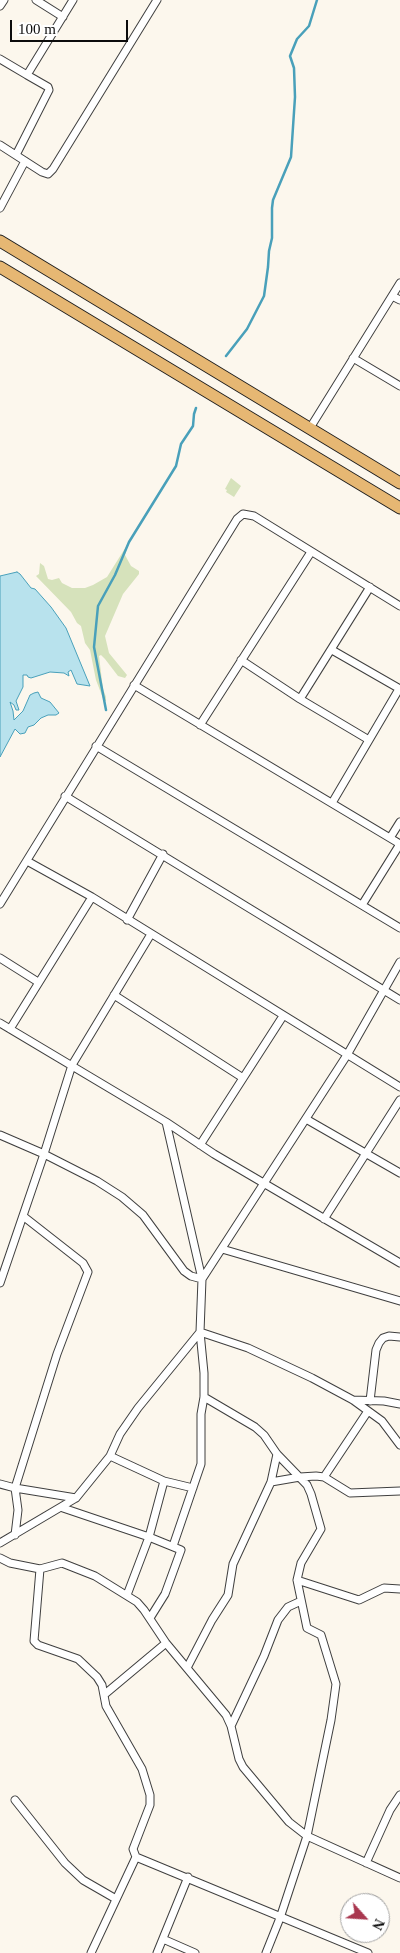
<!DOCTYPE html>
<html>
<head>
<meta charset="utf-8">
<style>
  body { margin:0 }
  #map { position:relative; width:400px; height:1953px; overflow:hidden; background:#fcf7ed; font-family:"Times New Roman",serif }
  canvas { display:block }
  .north { position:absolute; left:340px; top:1893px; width:50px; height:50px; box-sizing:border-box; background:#fff; border:1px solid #9e9e9e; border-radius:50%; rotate:116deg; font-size:14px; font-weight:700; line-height:20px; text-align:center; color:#0c0c0c }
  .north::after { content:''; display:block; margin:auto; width:18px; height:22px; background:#a9374f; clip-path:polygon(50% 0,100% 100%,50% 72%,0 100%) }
  .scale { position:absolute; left:10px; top:20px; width:118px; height:22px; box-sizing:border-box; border:2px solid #0c0c0c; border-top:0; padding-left:6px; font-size:15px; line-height:18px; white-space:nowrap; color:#0c0c0c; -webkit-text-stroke:4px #fff; paint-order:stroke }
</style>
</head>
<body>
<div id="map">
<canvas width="400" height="1953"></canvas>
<div class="north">N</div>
<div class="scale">100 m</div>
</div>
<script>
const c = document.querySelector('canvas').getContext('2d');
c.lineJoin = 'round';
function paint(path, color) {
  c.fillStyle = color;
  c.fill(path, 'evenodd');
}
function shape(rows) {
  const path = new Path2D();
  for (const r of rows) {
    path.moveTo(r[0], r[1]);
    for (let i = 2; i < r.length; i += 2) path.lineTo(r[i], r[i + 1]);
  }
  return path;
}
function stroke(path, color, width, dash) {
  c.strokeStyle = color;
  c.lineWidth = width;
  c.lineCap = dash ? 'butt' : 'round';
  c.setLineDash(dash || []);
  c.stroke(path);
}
paint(shape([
  [231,478,241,486,234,497,226,492,227,490,225,489],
  [129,542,125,555,131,566,139,571,139,574,123,594,105,636,109,653,127,675,125,678,118,676,105,659,101,655,99,656,103,689,106,697,106,701,104,701,96,680,90,650,85,643,81,626,77,623,71,612,36,576,39,574,40,563,44,566,48,579,52,580,59,578,62,583,72,588,85,588,93,585,107,577]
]), '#d6e2bb');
const water = shape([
  [17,572,20,574,31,588,35,589,51,607,66,628,90,686,77,684,71,670,68,672,69,676,64,673,50,672,31,678,28,677,27,675,23,675,23,687,16,701,19,710,16,710,14,705,10,702,13,711,14,720,23,711,30,695,34,693,38,692,41,698,50,702,59,713,56,715,48,715,41,718,34,725,28,727,25,733,20,734,15,729,0,757,0,576,17,572]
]);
paint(water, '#b8e2ed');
stroke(water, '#49a0ba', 1);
stroke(shape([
  [226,356,247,329,264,296,268,267,269,251,272,238,272,208,273,200,291,157,295,97,294,68,290,56,297,39,309,26,317,0],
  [106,710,94,647,98,606,115,575,129,542,176,466,181,444,193,426,194,414,196,408]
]), '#49a0ba', 2.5);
const minor = shape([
  [36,0,63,17],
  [0,6,4,0],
  [0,59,27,75,73,0],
  [0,145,42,172,48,174,53,169,157,0],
  [16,155,49,90,48,87,27,75],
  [0,208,25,161],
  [392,296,400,300],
  [353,358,400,386],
  [310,428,400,283],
  [332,650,400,689],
  [241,660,300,699,369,740],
  [134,685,400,844,362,905],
  [300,699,370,587],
  [200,725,311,552],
  [96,746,400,928],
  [65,796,400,1000],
  [332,803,399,689],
  [390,838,400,822],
  [27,861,92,897,400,1087],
  [0,904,237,519,243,514,254,516,400,606],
  [127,920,163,854],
  [0,958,38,982],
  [114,995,243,1078],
  [0,1023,166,1122,214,1154,400,1263],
  [10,1029,92,897],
  [306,1119,400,1173],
  [0,1135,44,1154,97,1181,122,1197,143,1215,184,1271,191,1276,202,1279,347,1055,400,962],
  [200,1145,283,1016],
  [324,1219,400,1100],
  [222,1249,400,1301],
  [0,1283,44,1154,72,1065,151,934],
  [204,1397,255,1427,264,1435,277,1454,307,1485,311,1494,321,1529,301,1563,297,1580,307,1628,321,1635,336,1684,331,1720,307,1836,280,1918,266,1953],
  [353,1400,384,1401,400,1404],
  [370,1401,376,1350,379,1343,383,1338,389,1336,400,1337],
  [110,1456,164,1481,193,1488],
  [324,1477,368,1411],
  [271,1482,300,1477,316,1476,324,1477,350,1493,400,1491],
  [0,1484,15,1488,57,1354,88,1272,83,1263,23,1216],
  [63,1508,149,1537,181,1550,165,1594,150,1618],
  [15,1535,18,1510,15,1488,76,1498],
  [0,1543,76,1498,110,1456,120,1434,138,1408,200,1332,202,1279,166,1122],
  [173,1546,201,1464,201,1414,204,1397,204,1373,200,1332,248,1348,312,1378,353,1400,382,1421,400,1445],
  [0,1558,10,1563,40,1569,62,1563,95,1576,137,1602,144,1610,166,1643,226,1715,231,1726,239,1759,243,1767,289,1822,307,1836,400,1878],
  [40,1569,34,1641,38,1645,78,1659,97,1677,102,1685,106,1706,142,1769,150,1795,150,1805,133,1849,136,1857],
  [297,1580,359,1600,384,1588,400,1589],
  [127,1595,149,1537,164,1481],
  [187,1668,212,1620,228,1595,233,1564,271,1482,277,1454],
  [105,1694,166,1643],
  [231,1726,264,1656,278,1620,288,1607,301,1601],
  [15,1800,65,1863,83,1880,116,1899],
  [366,1863,390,1810,400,1795],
  [163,1939,195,1953],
  [91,1953,136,1857,368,1953],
  [157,1953,188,1877]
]);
const primary = shape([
  [0,241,400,483],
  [0,267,400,508]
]);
stroke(minor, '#3f3f3f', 9);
stroke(primary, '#1d1d1d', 13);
stroke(minor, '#fff', 7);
stroke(primary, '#e6b773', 11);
</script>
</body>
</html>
